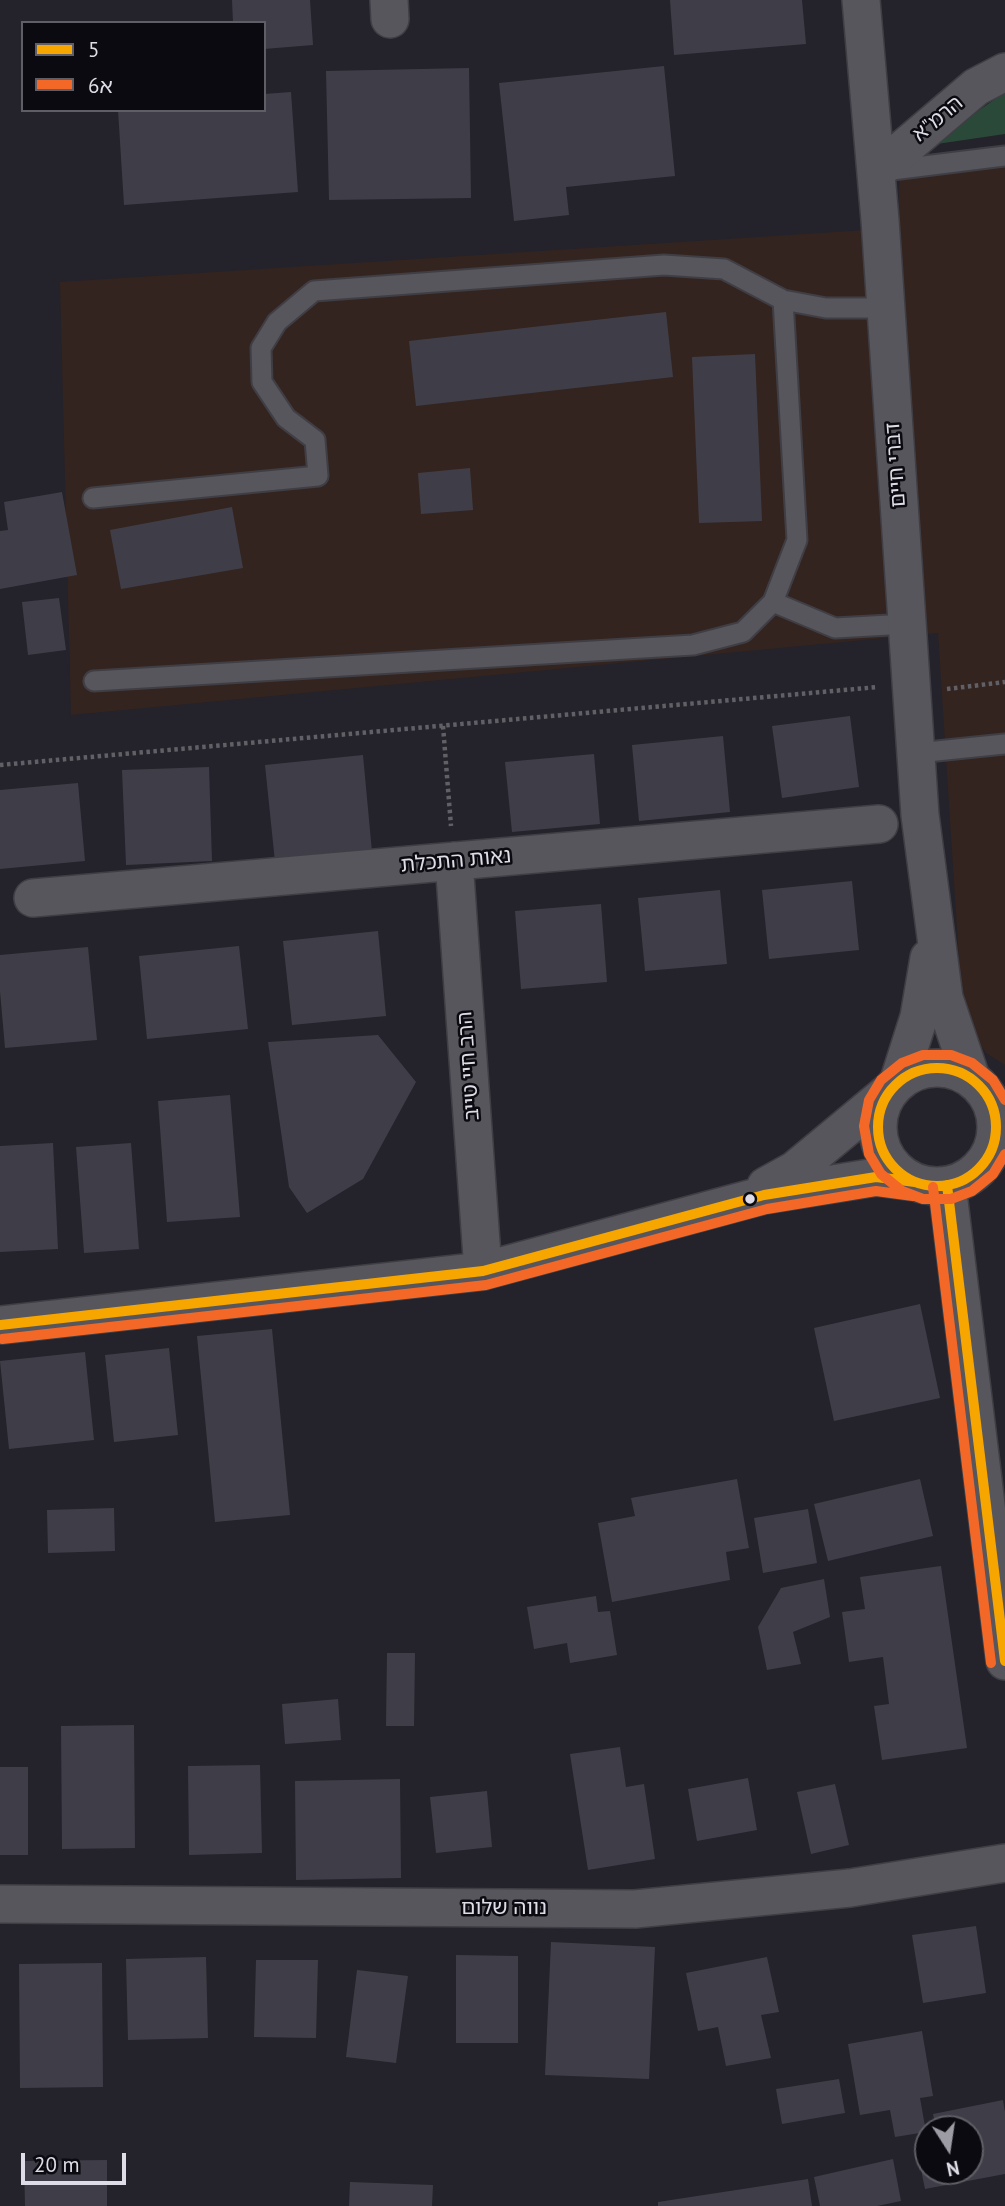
<!DOCTYPE html>
<html>
<head>
<meta charset="utf-8">
<style>
  body { margin:0 }
  #map { position:relative; width:1005px; height:2206px; overflow:hidden; background:#24222a; font-family:"PT Sans","Noto Sans Hebrew",sans-serif }
  canvas { display:block }
  .legend { position:absolute; left:21px; top:21px; width:245px; height:91px; box-sizing:border-box; background:#0b0a10; border:2px solid #5f5e66; margin:0; padding:9px 12px; list-style:none; font-size:21px; color:#dedde7 }
  .legend li { display:flex; align-items:center; gap:14px; height:35px }
  .legend b { width:35px; border:2px solid #5f5e66 }
  .north { position:absolute; left:914px; top:2115px; width:70px; height:70px; box-sizing:border-box; background:#0b0a10; border:2px solid #5f5e66; border-radius:50%; rotate:168deg; font-size:19px; font-weight:700; line-height:28px; text-align:center; color:#dedde7 }
  .north::after { content:''; display:block; margin:auto; width:24px; height:32px; background:#9d9ca5; clip-path:polygon(50% 0,100% 100%,50% 72%,0 100%) }
  .scale { position:absolute; left:21px; top:2153px; width:105px; height:32px; box-sizing:border-box; border:4px solid #dedde7; border-top:0; padding-left:9px; font-size:21px; line-height:24px; white-space:nowrap; color:#dedde7; -webkit-text-stroke:5px #0b0a10; paint-order:stroke }
</style>
</head>
<body>
<div id="map">
<canvas width="1005" height="2206"></canvas>
<ul class="legend">
<li><b style="height:9px;background:#f7a600"></b>5</li>
<li><b style="height:9px;background:#f36827"></b>6א</li>
</ul>
<div class="north">N</div>
<div class="scale">20 m</div>
</div>
<script>
const c = document.querySelector('canvas').getContext('2d');
c.lineJoin = 'round';
function paint(path, color) {
  c.fillStyle = color;
  c.fill(path, 'evenodd');
}
function shape(rows) {
  const path = new Path2D();
  for (const r of rows) {
    if (r.length === 3) {
      path.moveTo(r[0] + r[2], r[1]);
      path.arc(r[0], r[1], r[2], 0, 2 * Math.PI);
      continue;
    }
    path.moveTo(r[0], r[1]);
    for (let i = 2; i < r.length; i += 2) path.lineTo(r[i], r[i + 1]);
  }
  return path;
}
function stroke(path, color, width, dash) {
  c.strokeStyle = color;
  c.lineWidth = width;
  c.lineCap = dash ? 'butt' : 'round';
  c.setLineDash(dash || []);
  c.stroke(path);
}
function write(font, color, halo, rows, align = 'center') {
  c.font = font + ' "PT Sans","Noto Sans Hebrew",sans-serif';
  c.lineWidth = 5;
  c.setLineDash([]);
  c.textBaseline = 'middle';
  c.strokeStyle = halo;
  c.fillStyle = color;
  for (const [text, x, y, turn = 0] of rows) {
    c.save();
    c.translate(x, y);
    c.rotate((+turn || 0) * Math.PI / 180);
    c.textAlign = isNaN(turn) ? turn : align;
    if (halo) c.strokeText(text, 0, 0);
    c.fillText(text, 0, 0);
    c.restore();
  }
}
paint(shape([
  [1005,146,1005,1065,986,1053,974,1035,961,991,938,633,71,715,60,282,898,228,900,161]
]), '#34241f');
paint(shape([
  [1005,92,1005,134,930,145]
]), '#2a4938');
paint(shape([
  [232,0,310,0,313,45,264,49,264,23,233,23],
  [670,0,802,0,806,44,674,55],
  [664,66,675,176,566,187,569,215,514,221,499,83],
  [469,68,471,198,329,200,326,71],
  [291,92,298,192,124,205,118,110,264,110,264,94],
  [666,312,673,377,416,406,409,341],
  [755,354,762,521,699,523,692,357],
  [470,468,473,510,421,514,418,473],
  [62,492,77,575,0,589,0,531,8,530,4,502],
  [232,507,243,568,121,589,110,530],
  [59,598,66,650,28,655,22,602],
  [850,716,859,787,782,798,772,726],
  [723,736,730,812,639,821,632,745],
  [594,754,600,824,512,832,505,762],
  [363,755,372,852,275,862,265,765],
  [209,767,212,861,126,865,122,770],
  [78,783,85,861,0,869,0,790],
  [852,881,859,950,769,959,762,890],
  [720,890,727,964,645,971,638,898],
  [601,904,607,982,521,989,515,911],
  [378,931,386,1016,292,1025,283,941],
  [239,946,248,1029,147,1039,139,956],
  [88,947,97,1040,5,1048,0,991,0,955],
  [378,1035,416,1082,363,1179,307,1213,289,1187,268,1042],
  [230,1095,240,1217,167,1222,158,1101],
  [53,1143,58,1249,0,1252,0,1146],
  [131,1143,139,1249,84,1253,76,1147],
  [920,1304,940,1398,834,1421,814,1328],
  [272,1329,290,1515,215,1522,197,1336],
  [169,1348,178,1435,114,1442,105,1355],
  [85,1352,94,1440,9,1449,0,1361],
  [737,1479,749,1548,726,1552,730,1580,612,1602,598,1523,635,1516,631,1498],
  [920,1479,933,1536,828,1561,814,1504],
  [114,1508,115,1551,48,1553,47,1510],
  [808,1509,817,1563,763,1573,754,1518],
  [941,1566,967,1748,882,1760,874,1706,889,1704,883,1657,849,1662,842,1612,865,1609,860,1577],
  [824,1579,830,1617,793,1632,801,1664,767,1670,758,1627,781,1588],
  [596,1596,598,1612,610,1611,617,1655,570,1663,567,1643,534,1649,527,1607],
  [387,1653,415,1653,414,1726,386,1726],
  [338,1699,341,1740,285,1744,282,1704],
  [134,1725,135,1848,62,1849,61,1726],
  [620,1747,626,1787,644,1784,655,1859,588,1870,570,1754],
  [260,1765,262,1853,189,1855,188,1766],
  [0,1767,28,1767,28,1855,0,1855],
  [748,1778,757,1830,697,1841,688,1789],
  [400,1779,401,1878,296,1880,295,1781],
  [835,1784,849,1845,811,1854,797,1792],
  [487,1791,492,1847,436,1853,430,1797],
  [976,1926,986,1993,923,2003,912,1935],
  [551,1942,655,1947,649,2079,545,2075],
  [456,1955,518,1956,518,2043,456,2043],
  [206,1957,208,2038,128,2040,126,1959],
  [767,1957,779,2012,761,2015,771,2058,726,2066,718,2027,698,2031,686,1973],
  [256,1960,318,1960,316,2038,254,2037],
  [102,1963,103,2087,20,2088,19,1964],
  [357,1970,408,1976,396,2063,346,2057],
  [922,2031,933,2096,920,2098,926,2132,895,2137,890,2110,860,2115,848,2044],
  [839,2079,845,2113,782,2124,776,2089],
  [1003,2100,1005,2112,1005,2174,925,2189,918,2155,928,2153,928,2171,970,2171,970,2129,936,2129,933,2114],
  [893,2159,901,2201,877,2206,820,2206,814,2177],
  [107,2160,107,2206,25,2206,24,2161],
  [808,2179,812,2206,658,2206,658,2202],
  [350,2182,433,2185,432,2206,349,2206]
]), '#3f3e48');
const service = shape([
  [884,171,1005,156],
  [93,498,318,476,315,440,286,418,262,382,261,348,277,322,314,291,664,265,724,269,783,300,826,308,886,308],
  [773,602,835,628,907,624],
  [94,681,693,645,743,632,773,602,797,540,783,300],
  [917,753,1005,744]
]);
const minor = shape([
  [389,0,390,19],
  [861,0,880,220,920,815,944,998,971,1078],
  [876,172,976,87,1005,72],
  [454,861,483,1271],
  [33,898,879,824],
  [937,1127,59],
  [899,1080,919,1017,929,958],
  [947,1185,1005,1661],
  [766,1186,795,1170,889,1092],
  [0,1325,483,1271,764,1195,876,1177,915,1182],
  [0,1904,635,1909,850,1888,1005,1863]
]);
stroke(service, '#403e45', 23);
stroke(minor, '#403e45', 40);
stroke(shape([
  [947,689,1005,682],
  [443,726,451,826],
  [0,765,878,687]
]), '#616066', 4.5, [3.5, 3.5]);
stroke(service, '#57565c', 19);
stroke(minor, '#57565c', 37);
stroke(shape([
  [937,1127,59],
  [947,1185,1005,1661],
  [0,1325,483,1271,764,1195,876,1177,915,1182]
]), '#f7a600', 10);
stroke(shape([
  [1005,1100,993,1080,972,1063,951,1055,923,1055,902,1063,881,1080,869,1100,864,1126,869,1154,881,1174,902,1191,923,1199,951,1199,972,1191,993,1174,1005,1154],
  [933,1187,991,1663],
  [2,1339,486,1285,767,1209,876,1191,913,1196]
]), '#f36827', 10);
for (const [x, y, r, color] of [
  [750,1199,6,"#dedde7"]
]) {
  const dot = new Path2D();
  dot.arc(x, y, r, 0, 2 * Math.PI);
  c.fillStyle = color;
  c.fill(dot);
  stroke(dot, '#0b0a10', 2.5);
}
write('21px', '#dedde7', '#0b0a10', [
  ["הרמ\"א",938,119,-40],
  ["דברי חיים",896,465,-94],
  ["נאות התכלת",456,861,-5],
  ["הרב חיי טייב",469,1066,-94],
  ["נווה שלום",504,1908]
]);
</script>
</body>
</html>
